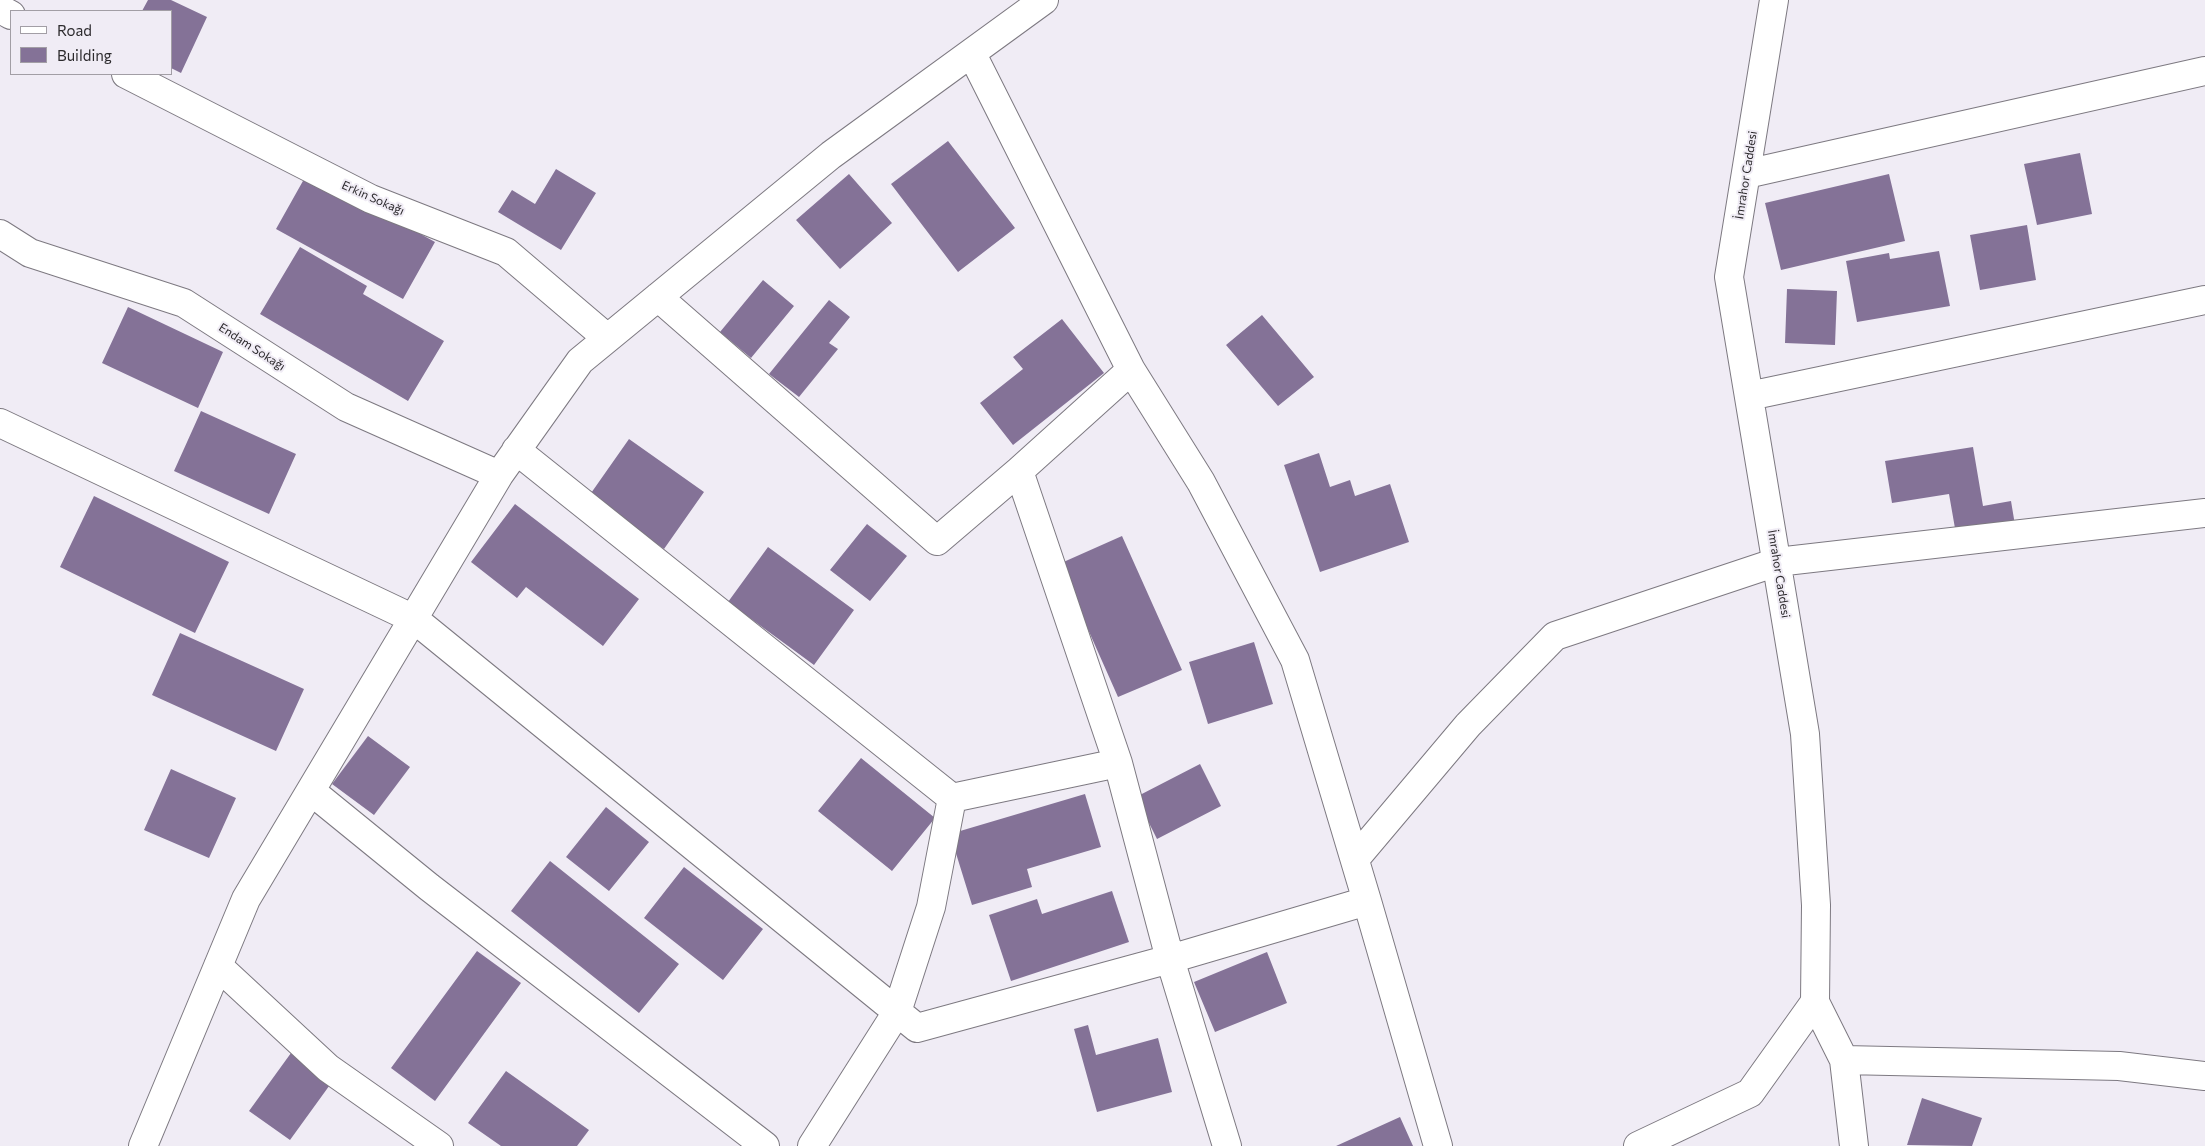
<!DOCTYPE html>
<html>
<head>
<meta charset="utf-8">
<style>
  body { margin:0 }
  #map { position:relative; width:2205px; height:1146px; overflow:hidden; background:#f0ecf5; font-family:Commissioner,sans-serif }
  canvas { display:block }
  .legend { position:absolute; left:10px; top:10px; width:162px; height:65px; box-sizing:border-box; background:#f0ecf5; border:1px solid #a29ea5; margin:0; padding:6px 9px; list-style:none; font-size:15px; color:#2c2a2d }
  .legend li { display:flex; align-items:center; gap:10px; height:25px }
  .legend b { width:25px; border:1px solid #a29ea5 }
</style>
</head>
<body>
<div id="map">
<canvas width="2205" height="1146"></canvas>
<ul class="legend">
<li><b style="height:6px;background:#fff"></b>Road</li>
<li><b style="height:14px;background:#847297"></b>Building</li>
</ul>
</div>
<script>
const c = document.querySelector('canvas').getContext('2d');
c.lineJoin = 'round';
function paint(path, color) {
  c.fillStyle = color;
  c.fill(path, 'evenodd');
}
function shape(rows) {
  const path = new Path2D();
  for (const r of rows) {
    path.moveTo(r[0], r[1]);
    for (let i = 2; i < r.length; i += 2) path.lineTo(r[i], r[i + 1]);
  }
  return path;
}
function stroke(path, color, width, dash) {
  c.strokeStyle = color;
  c.lineWidth = width;
  c.lineCap = dash ? 'butt' : 'round';
  c.setLineDash(dash || []);
  c.stroke(path);
}
function write(font, color, halo, rows, align = 'center') {
  c.font = font + ' Commissioner,sans-serif';
  c.lineWidth = 4;
  c.setLineDash([]);
  c.textBaseline = 'middle';
  c.strokeStyle = halo;
  c.fillStyle = color;
  for (const [text, x, y, turn = 0] of rows) {
    c.save();
    c.translate(x, y);
    c.rotate((+turn || 0) * Math.PI / 180);
    c.textAlign = isNaN(turn) ? turn : align;
    if (halo) c.strokeText(text, 0, 0);
    c.fillText(text, 0, 0);
    c.restore();
  }
}
paint(shape([
  [148,0,171,0,207,17,181,73,171,68,171,11,142,11],
  [948,141,1015,228,958,272,891,184],
  [2080,153,2092,214,2037,225,2024,164],
  [556,169,596,193,561,250,498,212,512,190,535,204],
  [308,172,435,242,403,299,276,229],
  [849,174,892,223,840,269,796,220],
  [1889,174,1905,241,1781,270,1765,203],
  [2027,225,2036,280,1980,290,1970,235],
  [300,247,367,286,363,294,444,341,408,401,260,314],
  [1939,251,1950,306,1857,322,1846,261,1889,253,1890,259],
  [763,280,794,306,751,358,720,332],
  [1787,289,1837,291,1835,345,1785,343],
  [829,300,850,317,829,343,838,349,799,397,769,374],
  [128,307,223,352,198,408,102,363],
  [1262,315,1314,377,1278,406,1226,345],
  [1062,319,1104,373,1013,445,980,403,1023,369,1013,357],
  [201,411,296,454,269,514,174,471],
  [629,439,704,492,664,549,589,496],
  [1973,447,1983,506,2011,501,2015,525,1956,534,1949,494,1892,503,1885,461],
  [1319,453,1330,487,1350,480,1355,496,1390,484,1409,542,1320,572,1284,465],
  [94,496,229,562,195,633,60,567],
  [515,504,639,599,603,646,526,587,517,598,471,562],
  [867,524,907,556,870,601,830,570],
  [1122,536,1182,670,1118,697,1059,564],
  [768,547,854,610,814,665,728,602],
  [180,633,304,689,276,751,152,695],
  [1254,642,1273,704,1208,724,1189,662],
  [368,736,410,767,374,815,332,784],
  [861,758,935,818,892,871,818,811],
  [1200,764,1221,806,1157,839,1136,797],
  [171,769,236,798,209,858,144,830],
  [1085,794,1101,847,1027,869,1032,887,972,905,950,834],
  [606,807,649,842,609,891,566,857],
  [550,861,679,964,639,1013,511,911],
  [684,867,763,929,723,980,644,918],
  [1112,891,1129,942,1011,981,989,915,1037,899,1042,914],
  [477,951,521,983,435,1101,391,1068],
  [1267,952,1287,1003,1215,1032,1194,982],
  [1088,1025,1096,1055,1158,1038,1172,1092,1097,1112,1074,1029],
  [291,1053,332,1082,290,1140,249,1111],
  [506,1071,589,1130,577,1146,501,1146,468,1123],
  [1922,1098,1982,1118,1972,1146,1907,1145],
  [1400,1117,1413,1146,1336,1146]
]), '#847297');
const minor = shape([
  [1774,0,1729,277,1805,734,1816,905,1815,1002,1844,1060,1854,1146],
  [0,9,11,15],
  [972,54,1131,370,1201,482,1295,660,1367,901,1438,1146],
  [126,74,371,199,506,252,607,338],
  [1746,174,2205,71],
  [0,234,30,253,184,303,346,407,499,475],
  [658,297,937,541,1019,471,1131,370],
  [1749,396,2205,300],
  [0,423,414,619,917,1028,1170,959,1367,901],
  [516,450,952,798,1118,763],
  [1019,471,1118,763,1170,959,1227,1146],
  [311,791,429,887,765,1146],
  [1355,859,1468,725,1555,636,1777,562,2205,513],
  [218,966,328,1068,439,1146],
  [1844,1060,2119,1066,2205,1076],
  [143,1146,246,899,499,475,580,361,831,155,1044,0],
  [812,1146,897,1012,931,907,952,798],
  [1638,1146,1750,1093,1815,1002]
]);
stroke(minor, '#7d7981', 30);
stroke(minor, '#fff', 28);
write('12px', '#2c2a2d', '#f0ecf5', [
  ["İmrahor Caddesi",1746,175,-81],
  ["Erkin Sokağı",373,198,24],
  ["Endam Sokağı",252,347,33],
  ["İmrahor Caddesi",1779,574,81]
]);
</script>
</body>
</html>
